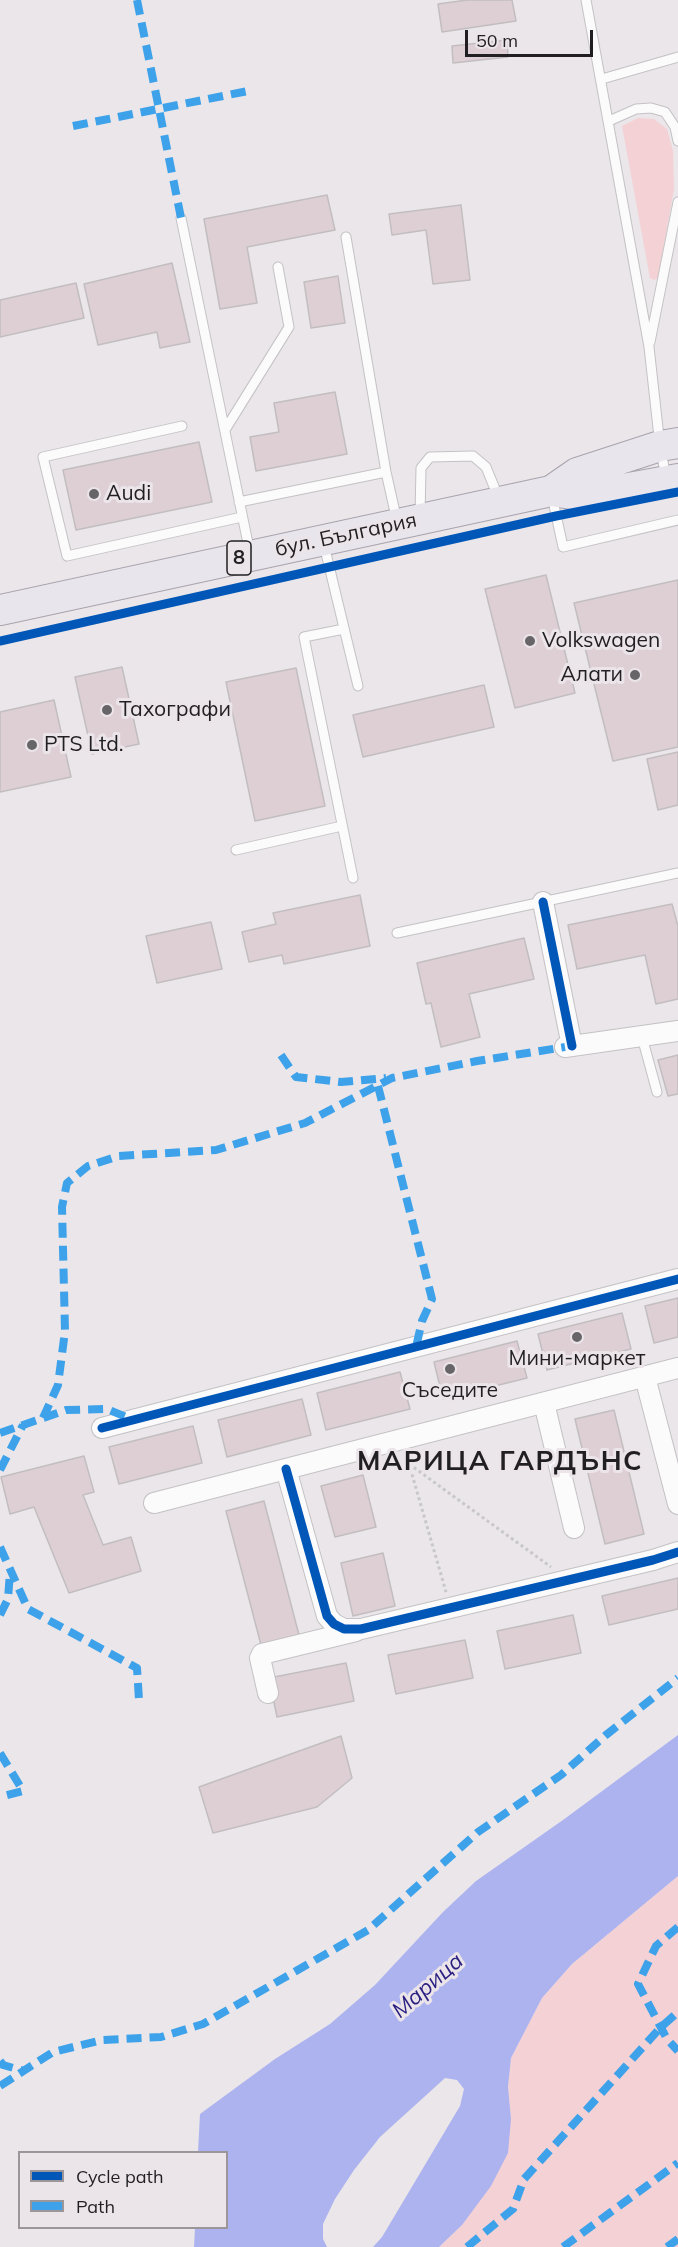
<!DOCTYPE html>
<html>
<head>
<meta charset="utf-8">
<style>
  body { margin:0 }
  #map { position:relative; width:678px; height:2247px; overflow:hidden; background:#eae6e9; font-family:Mulish,sans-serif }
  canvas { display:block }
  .legend { position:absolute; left:18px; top:2151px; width:210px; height:78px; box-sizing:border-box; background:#ebe5ea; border:2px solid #9a969a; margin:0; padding:8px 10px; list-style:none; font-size:18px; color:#211f21 }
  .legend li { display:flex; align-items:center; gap:12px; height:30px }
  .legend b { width:30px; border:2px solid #9a969a }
  .scale { position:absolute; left:465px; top:30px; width:128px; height:27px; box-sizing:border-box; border:3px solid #211f21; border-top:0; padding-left:8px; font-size:18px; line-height:21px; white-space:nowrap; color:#211f21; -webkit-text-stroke:4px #ebe5ea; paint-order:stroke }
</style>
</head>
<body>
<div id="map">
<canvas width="678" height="2247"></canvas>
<ul class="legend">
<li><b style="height:8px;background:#0057b8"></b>Cycle path</li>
<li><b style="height:8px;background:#3ea2ea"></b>Path</li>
</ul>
<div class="scale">50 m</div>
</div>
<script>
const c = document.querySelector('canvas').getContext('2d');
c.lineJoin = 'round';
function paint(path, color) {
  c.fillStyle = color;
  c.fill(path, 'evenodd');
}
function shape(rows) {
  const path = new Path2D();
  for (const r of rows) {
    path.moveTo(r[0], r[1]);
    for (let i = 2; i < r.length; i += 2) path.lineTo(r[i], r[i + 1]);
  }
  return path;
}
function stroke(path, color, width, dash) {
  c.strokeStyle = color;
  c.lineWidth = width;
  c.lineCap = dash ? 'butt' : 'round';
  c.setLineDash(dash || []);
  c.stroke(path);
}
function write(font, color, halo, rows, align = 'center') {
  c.font = font + ' Mulish,sans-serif';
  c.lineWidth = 6;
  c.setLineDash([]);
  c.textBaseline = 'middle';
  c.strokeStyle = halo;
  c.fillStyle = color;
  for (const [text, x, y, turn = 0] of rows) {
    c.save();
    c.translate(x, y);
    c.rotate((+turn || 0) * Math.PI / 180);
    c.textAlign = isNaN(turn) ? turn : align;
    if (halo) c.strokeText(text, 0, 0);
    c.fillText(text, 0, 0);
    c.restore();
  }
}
paint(shape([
  [638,118,654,119,667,129,673,151,674,189,658,278,654,280,650,278,622,126],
  [678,1876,678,2247,439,2247,462,2225,511,2119,508,2087,511,2058,542,1998,572,1964]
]), '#f4d1d5');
paint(shape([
  [678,1735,678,1876,572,1964,542,1998,511,2058,508,2087,511,2119,508,2153,491,2186,462,2225,439,2247,373,2247,382,2237,460,2106,464,2089,457,2080,445,2078,380,2137,354,2170,335,2199,323,2224,323,2239,327,2247,194,2247,195,2228,226,2228,226,2152,198,2152,200,2114,275,2059,330,2024,375,1985,443,1912,476,1881,563,1820]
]), '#adb3ef');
const building = shape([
  [467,0,512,0,516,21,442,32,438,4,467,0],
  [507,40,508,57,453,63,452,46,507,40],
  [327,195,335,230,247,247,257,303,220,309,204,219,327,195],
  [461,205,470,280,433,284,426,230,392,235,389,214,461,205],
  [172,263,190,342,160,348,157,332,98,345,84,284,172,263],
  [338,276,345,323,311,328,304,282,338,276],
  [76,283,84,318,0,337,0,300,76,283],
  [335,392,347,454,256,471,250,437,279,432,274,403,335,392],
  [199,442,212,502,76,530,63,470,199,442],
  [546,575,575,693,515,708,485,589,546,575],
  [678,580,678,747,613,761,574,603,678,580],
  [122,667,139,744,92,754,75,677,122,667],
  [296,668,325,806,255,821,226,682,296,668],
  [484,685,494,727,363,757,353,715,484,685],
  [54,700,71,777,0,792,0,712,54,700],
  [678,752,678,805,658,810,647,759,678,752],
  [360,895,370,946,284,964,282,955,249,962,242,932,276,924,273,913,360,895],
  [672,904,678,926,678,999,656,1004,645,955,577,969,568,925,672,904],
  [211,922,222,969,157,983,146,936,211,922],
  [524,938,534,979,469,994,480,1037,441,1047,431,1003,426,1004,417,963,524,938],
  [678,1055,678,1094,668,1096,658,1060,678,1055],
  [678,1298,678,1337,654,1343,645,1306,678,1298],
  [622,1313,631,1349,547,1370,538,1334,622,1313],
  [517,1341,527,1378,443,1399,434,1362,517,1341],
  [400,1372,410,1409,326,1430,317,1393,400,1372],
  [302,1399,311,1435,227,1457,218,1420,302,1399],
  [614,1410,644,1534,605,1544,575,1419,614,1410],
  [193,1426,202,1463,119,1484,109,1447,193,1426],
  [84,1456,94,1492,83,1495,103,1545,131,1537,141,1571,69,1593,34,1507,10,1514,1,1477,84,1456],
  [363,1475,376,1527,335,1537,321,1486,363,1475],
  [264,1501,299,1635,261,1645,226,1511,264,1501],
  [383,1553,395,1606,353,1616,341,1563,383,1553],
  [678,1578,678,1609,609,1625,602,1596,678,1578],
  [573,1615,581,1653,505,1669,497,1631,573,1615],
  [465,1640,473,1678,396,1694,388,1655,465,1640],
  [346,1663,354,1701,277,1717,269,1678,346,1663],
  [341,1736,352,1778,317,1807,213,1833,199,1787,341,1736]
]);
paint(building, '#decfd5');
stroke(building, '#c2bec0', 1.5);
const service = shape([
  [586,0,649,347,660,446,666,477],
  [602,79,678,57],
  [609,121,636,109,651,108,665,112,675,127,678,141],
  [181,218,250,553],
  [346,237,386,472,397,521],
  [650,342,678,202],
  [182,426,43,457,67,556,242,517],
  [225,430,289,327,278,267],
  [552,496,563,547,678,520],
  [239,502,386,472],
  [420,516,421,468,430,457,473,456,486,467,499,499],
  [324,545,358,686],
  [344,629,304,637,353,878],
  [236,850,342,826],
  [397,933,678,873],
  [642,1037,657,1092]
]);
const minor = shape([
  [543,902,572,1046],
  [565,1047,678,1031],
  [645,1377,678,1504],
  [544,1403,574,1528],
  [102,1428,678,1279],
  [286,1469,327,1616,334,1624,344,1629,361,1629,653,1560,678,1552],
  [154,1503,678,1368],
  [268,1693,260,1658,262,1654,356,1631]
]);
const primary = shape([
  [551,491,585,496,678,479],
  [0,610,551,491,577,473,660,446,678,443]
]);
stroke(service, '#c4c2c4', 11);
stroke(minor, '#c4c2c4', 22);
stroke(primary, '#a9a3ae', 32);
stroke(shape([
  [407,1457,446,1592],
  [409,1464,551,1567]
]), '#c8c8c8', 3, [3, 3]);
stroke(service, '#fcfbfc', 9);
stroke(minor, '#fcfbfc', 20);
stroke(primary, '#e8e5ec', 30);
stroke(shape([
  [137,0,181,218],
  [73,126,248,91],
  [281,1055,296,1077,341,1082,386,1078],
  [378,1086,432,1299,422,1321,416,1347],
  [43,1418,58,1385,65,1331,62,1207,67,1183,88,1166,119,1156,216,1150,305,1123,392,1078,477,1061,565,1047],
  [0,1433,66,1410,107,1409,131,1419],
  [0,1470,23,1425],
  [0,1547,28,1609,137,1668,139,1700],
  [0,1615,8,1599,10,1572],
  [0,1753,23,1791,0,1797],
  [678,1927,656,1946,638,1984,667,2039,678,2051],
  [0,2061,3,2065,24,2071],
  [0,2086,53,2052,102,2040,161,2037,203,2024,368,1930,478,1832,561,1775,606,1735,678,1678],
  [467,2247,513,2209,524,2179,661,2027,678,2012],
  [563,2247,678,2163],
  [667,2247,678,2239]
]), '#3ea2ea', 8, [15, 8]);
stroke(shape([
  [0,641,556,516,678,492],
  [543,902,572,1046],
  [102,1428,678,1279],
  [286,1469,327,1616,334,1624,344,1629,361,1629,653,1560,678,1552]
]), '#0057b8', 9);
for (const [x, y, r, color] of [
  [94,494,6,"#676567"],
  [530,641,6,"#676567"],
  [635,675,6,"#676567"],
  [107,710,6,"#676567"],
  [32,745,6,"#676567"],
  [577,1337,6,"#676567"],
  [450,1369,6,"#676567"]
]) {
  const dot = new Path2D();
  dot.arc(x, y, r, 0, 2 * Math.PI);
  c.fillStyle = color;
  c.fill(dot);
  stroke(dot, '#ebe5ea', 2);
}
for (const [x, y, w] of [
  [239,558,24]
]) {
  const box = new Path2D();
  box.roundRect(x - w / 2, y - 17, w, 34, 4.5);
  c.fillStyle = '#ebe5ea';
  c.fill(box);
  stroke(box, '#211f21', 1.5);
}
write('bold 20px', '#211f21', null, [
  ["8",239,558]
]);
write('21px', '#211f21', '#ebe5ea', [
  ["Audi",106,494],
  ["Volkswagen",542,641],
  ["Алати",623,675,"right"],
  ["Тахографи",119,710],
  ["PTS Ltd.",44,745],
  ["Мини-маркет",577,1359,"center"],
  ["Съседите",450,1391,"center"]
], 'left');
write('21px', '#211f21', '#ebe5ea', [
  ["бул. България",346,535,-12]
]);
write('italic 22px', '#291f80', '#ebe5ea', [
  ["Марица",428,1986,-41]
]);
c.letterSpacing = '1.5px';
write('bold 27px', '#211f21', '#ebe5ea', [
  ["МАРИЦА ГАРДЪНС",500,1462]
]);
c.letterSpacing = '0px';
</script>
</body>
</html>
